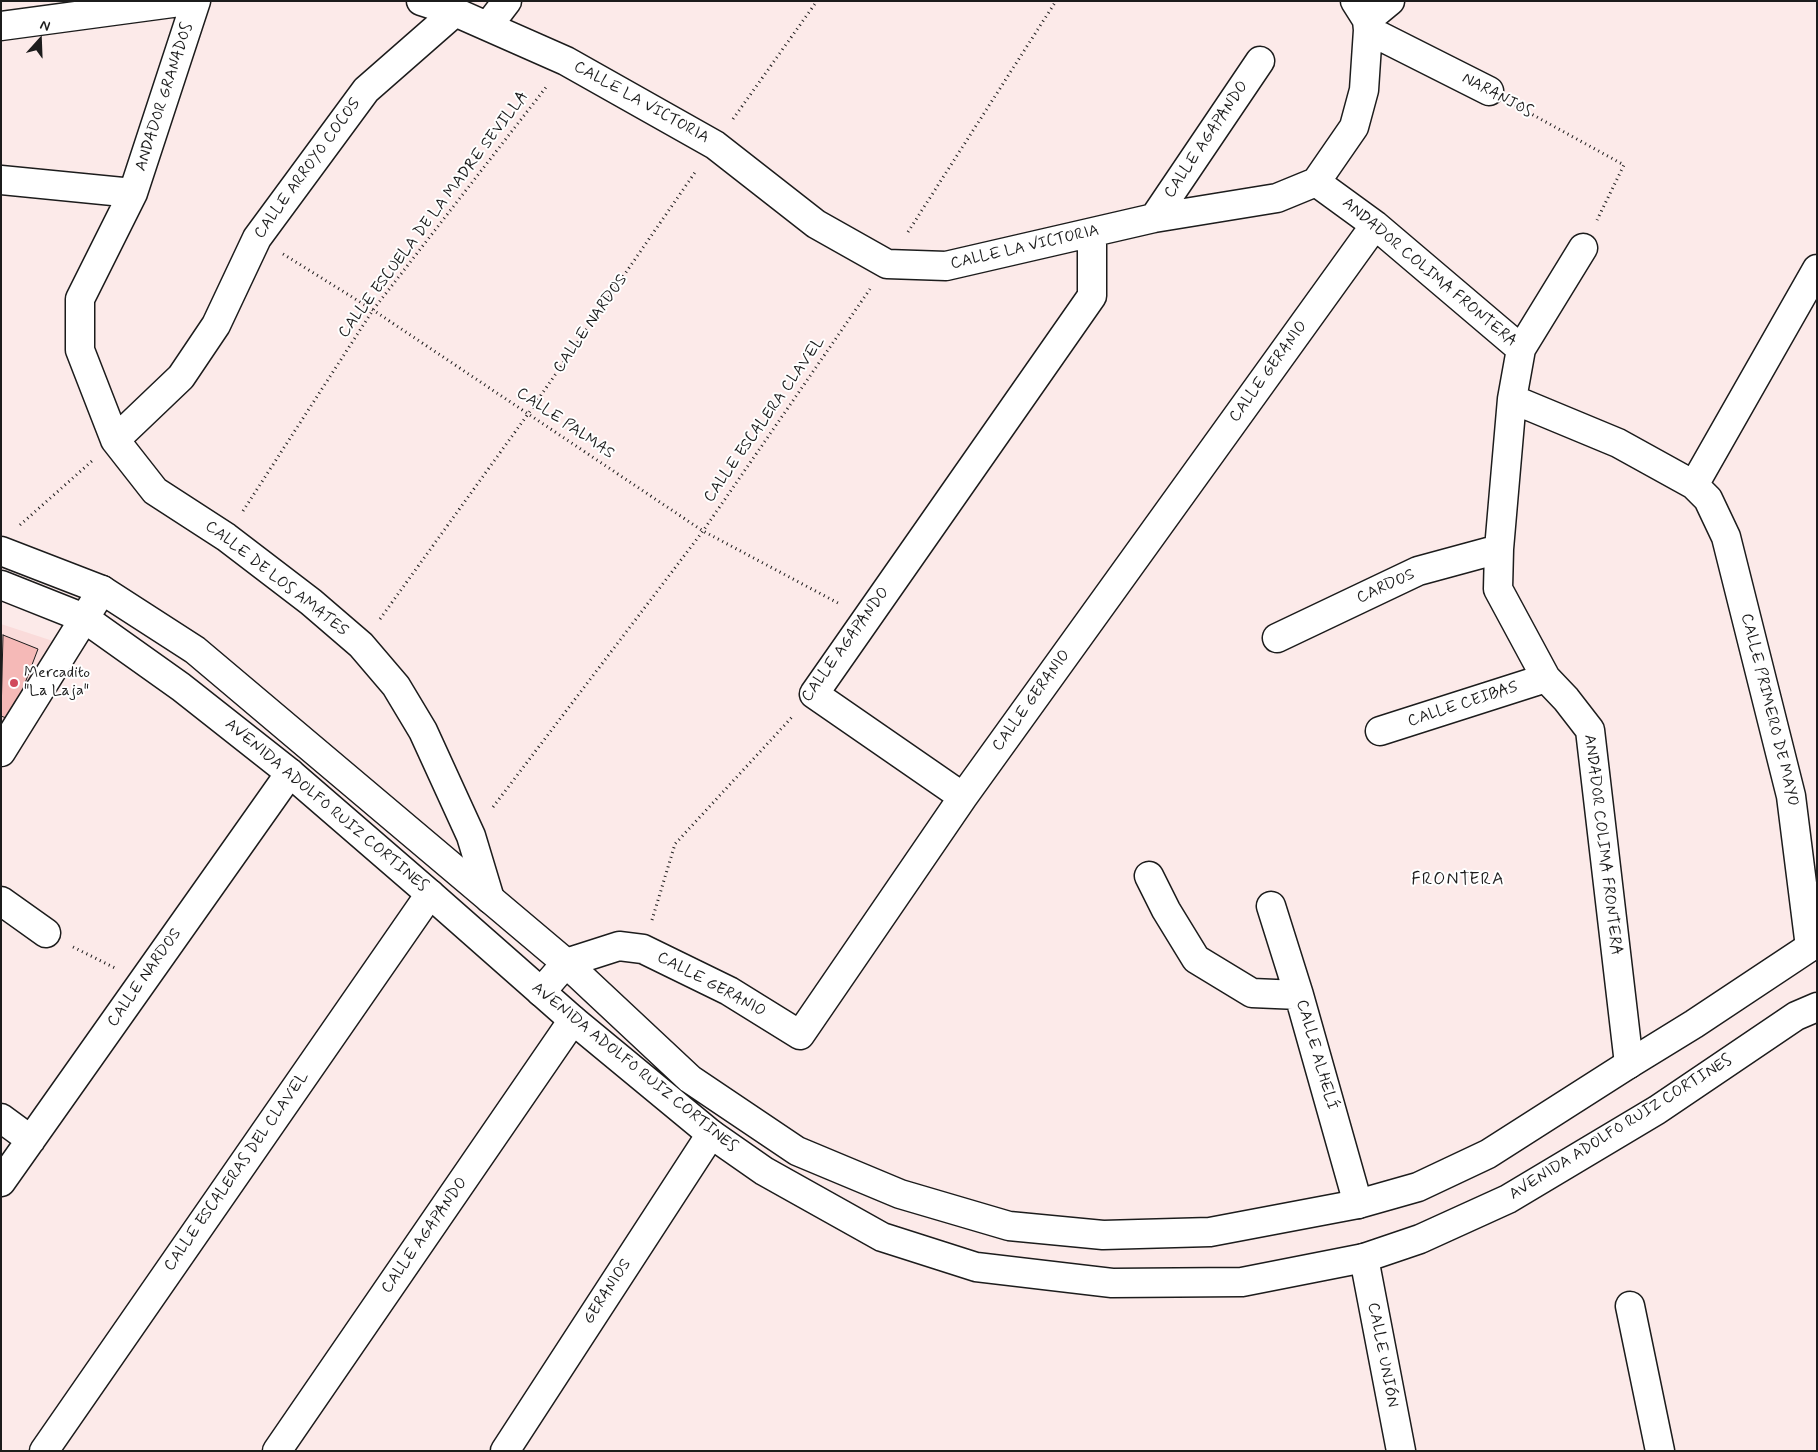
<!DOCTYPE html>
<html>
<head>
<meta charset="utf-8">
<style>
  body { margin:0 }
  #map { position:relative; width:1818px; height:1452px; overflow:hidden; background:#fceae9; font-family:Mynerve,sans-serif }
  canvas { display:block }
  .frame { position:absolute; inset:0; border:2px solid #1c1c1c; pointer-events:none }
  .north { position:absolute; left:15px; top:15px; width:50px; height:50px; -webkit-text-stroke:4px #fff; paint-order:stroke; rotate:20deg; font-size:14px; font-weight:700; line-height:20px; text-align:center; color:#1c1c1c }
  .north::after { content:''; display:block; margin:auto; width:18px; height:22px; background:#1c1c1c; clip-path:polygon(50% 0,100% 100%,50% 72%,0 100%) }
</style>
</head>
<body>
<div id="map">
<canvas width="1818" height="1452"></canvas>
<div class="frame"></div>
<div class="north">N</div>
</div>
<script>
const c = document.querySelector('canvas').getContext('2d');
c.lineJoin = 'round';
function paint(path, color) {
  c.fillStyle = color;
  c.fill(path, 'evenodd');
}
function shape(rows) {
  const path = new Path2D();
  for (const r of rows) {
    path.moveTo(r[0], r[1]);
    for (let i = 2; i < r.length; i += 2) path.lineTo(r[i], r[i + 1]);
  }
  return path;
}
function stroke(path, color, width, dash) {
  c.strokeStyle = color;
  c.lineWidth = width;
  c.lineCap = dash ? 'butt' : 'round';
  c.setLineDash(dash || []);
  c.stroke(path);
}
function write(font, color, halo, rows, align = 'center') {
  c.font = font + ' Mynerve,sans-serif';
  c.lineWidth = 4;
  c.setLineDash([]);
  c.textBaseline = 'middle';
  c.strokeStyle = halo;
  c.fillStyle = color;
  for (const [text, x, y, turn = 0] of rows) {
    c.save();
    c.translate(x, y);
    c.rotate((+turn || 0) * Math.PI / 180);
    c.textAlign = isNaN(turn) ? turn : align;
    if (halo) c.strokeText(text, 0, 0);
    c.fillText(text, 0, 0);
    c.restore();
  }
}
paint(shape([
  [1,624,53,641,1,726]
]), '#fadbda');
const building = shape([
  [3,635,38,649,11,720,1,716,3,635]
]);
paint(building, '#f5b9b7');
stroke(building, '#1c1c1c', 1);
const minor = shape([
  [196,1,133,193,80,299,80,350,115,440,155,491,226,537,311,602,361,645,396,686,423,731,471,836,490,899],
  [421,1,455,12,566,61,715,145,816,224,887,264,946,266,1154,218,1277,198,1316,182,1354,127,1364,90,1368,30,1367,20,1355,1],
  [1367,20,1390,1],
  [1,26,187,1],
  [488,26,507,1],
  [1368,30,1489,91],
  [1,180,133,193],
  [1316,182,1375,225,1521,349],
  [1154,218,1260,61],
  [1583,248,1521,349,1512,399,1499,549,1498,589,1546,678,1566,699,1590,730,1629,1064],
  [1512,399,1618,443,1694,485,1708,499,1726,537,1791,796,1810,947],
  [115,440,181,377,216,325,257,238,366,90,455,12],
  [1694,485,1817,269],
  [1277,638,1418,571,1499,549],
  [1380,731,1546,678],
  [1,752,102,590],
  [963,797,814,694,1092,296,1092,233],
  [1149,876,1166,910,1196,959,1252,993,1299,995],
  [1,901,46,933],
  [1271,906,1299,995,1358,1204],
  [541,992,566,963,619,946,643,949,729,991,800,1035,963,797,1375,225],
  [1,1118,31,1140],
  [1,1182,290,773],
  [1364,1258,1401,1451],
  [1630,1306,1660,1451],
  [44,1451,430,894],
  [277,1451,573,1020],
  [505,1451,711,1134]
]);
const major = shape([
  [1,551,102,590,195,650,566,963,690,1079,797,1151,900,1194,1009,1226,1103,1235,1210,1232,1358,1204,1418,1187,1488,1154,1629,1064,1694,1024,1810,947,1817,944],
  [1,585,84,618,181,687,290,773,430,894,573,1020,711,1134,764,1171,882,1237,976,1267,1112,1283,1242,1282,1364,1258,1420,1239,1508,1199,1657,1110,1796,1016,1817,1007]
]);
stroke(minor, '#1c1c1c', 31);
stroke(major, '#1c1c1c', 31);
stroke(shape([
  [1515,105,1624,165,1597,220],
  [733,119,817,1],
  [908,232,1056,1],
  [283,254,373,310,703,531,838,603],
  [243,511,373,310,547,86],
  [20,525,92,461],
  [380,619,528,414,696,171],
  [493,807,703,531,870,289],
  [652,920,675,844,793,716],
  [73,947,115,968]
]), '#1c1c1c', 3, [1, 4]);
stroke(minor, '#fff', 28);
stroke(major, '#fff', 28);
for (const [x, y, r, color] of [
  [14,683,5,"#d1495b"]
]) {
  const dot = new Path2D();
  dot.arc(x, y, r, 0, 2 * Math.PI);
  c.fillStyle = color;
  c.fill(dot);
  stroke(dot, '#fff', 2);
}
write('16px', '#1c1c1c', '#fff', [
  ["NARANJOS",1497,96,28],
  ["ANDADOR GRANADOS",165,97,-72],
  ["CALLE LA VICTORIA",641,103,29],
  ["CALLE AGAPANDO",1207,140,-56],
  ["CALLE ARROYO COCOS",308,169,-54],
  ["CALLE ESCUELA DE LA MADRE SEVILLA",434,215,-53],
  ["CALLE LA VICTORIA",1025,248,-13],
  ["ANDADOR COLIMA FRONTERA",1429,273,40],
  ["CALLE NARDOS",591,324,-55],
  ["CALLE GERANIO",1269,372,-54],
  ["CALLE ESCALERA CLAVEL",765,420,-55],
  ["CALLE PALMAS",565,424,34],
  ["CALLE DE LOS AMATES",276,579,38],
  ["CARDOS",1386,587,-25],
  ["CALLE AGAPANDO",846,645,-54],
  ["CALLE GERANIO",1032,701,-54],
  ["CALLE CEIBAS",1463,705,-18],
  ["CALLE PRIMERO DE MAYO",1769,710,76],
  ["AVENIDA ADOLFO RUIZ CORTINES",326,806,40],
  ["ANDADOR COLIMA FRONTERA",1602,845,83],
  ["CALLE NARDOS",145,978,-55],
  ["CALLE GERANIO",711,985,28],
  ["CALLE ALHELÍ",1316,1055,74],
  ["AVENIDA ADOLFO RUIZ CORTINES",634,1068,39],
  ["AVENIDA ADOLFO RUIZ CORTINES",1621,1128,-32],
  ["CALLE ESCALERAS DEL CLAVEL",237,1172,-55],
  ["CALLE AGAPANDO",425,1236,-55],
  ["GERANIOS",608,1292,-57],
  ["CALLE UNIÓN",1382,1355,79]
]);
write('16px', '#1c1c1c', '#fff', [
  ["Mercadito",24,674],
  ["\"La Laja\"",24,692]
], 'left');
c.letterSpacing = '1px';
write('18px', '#1c1c1c', '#fff', [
  ["FRONTERA",1458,880]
]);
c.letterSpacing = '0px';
</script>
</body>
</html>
